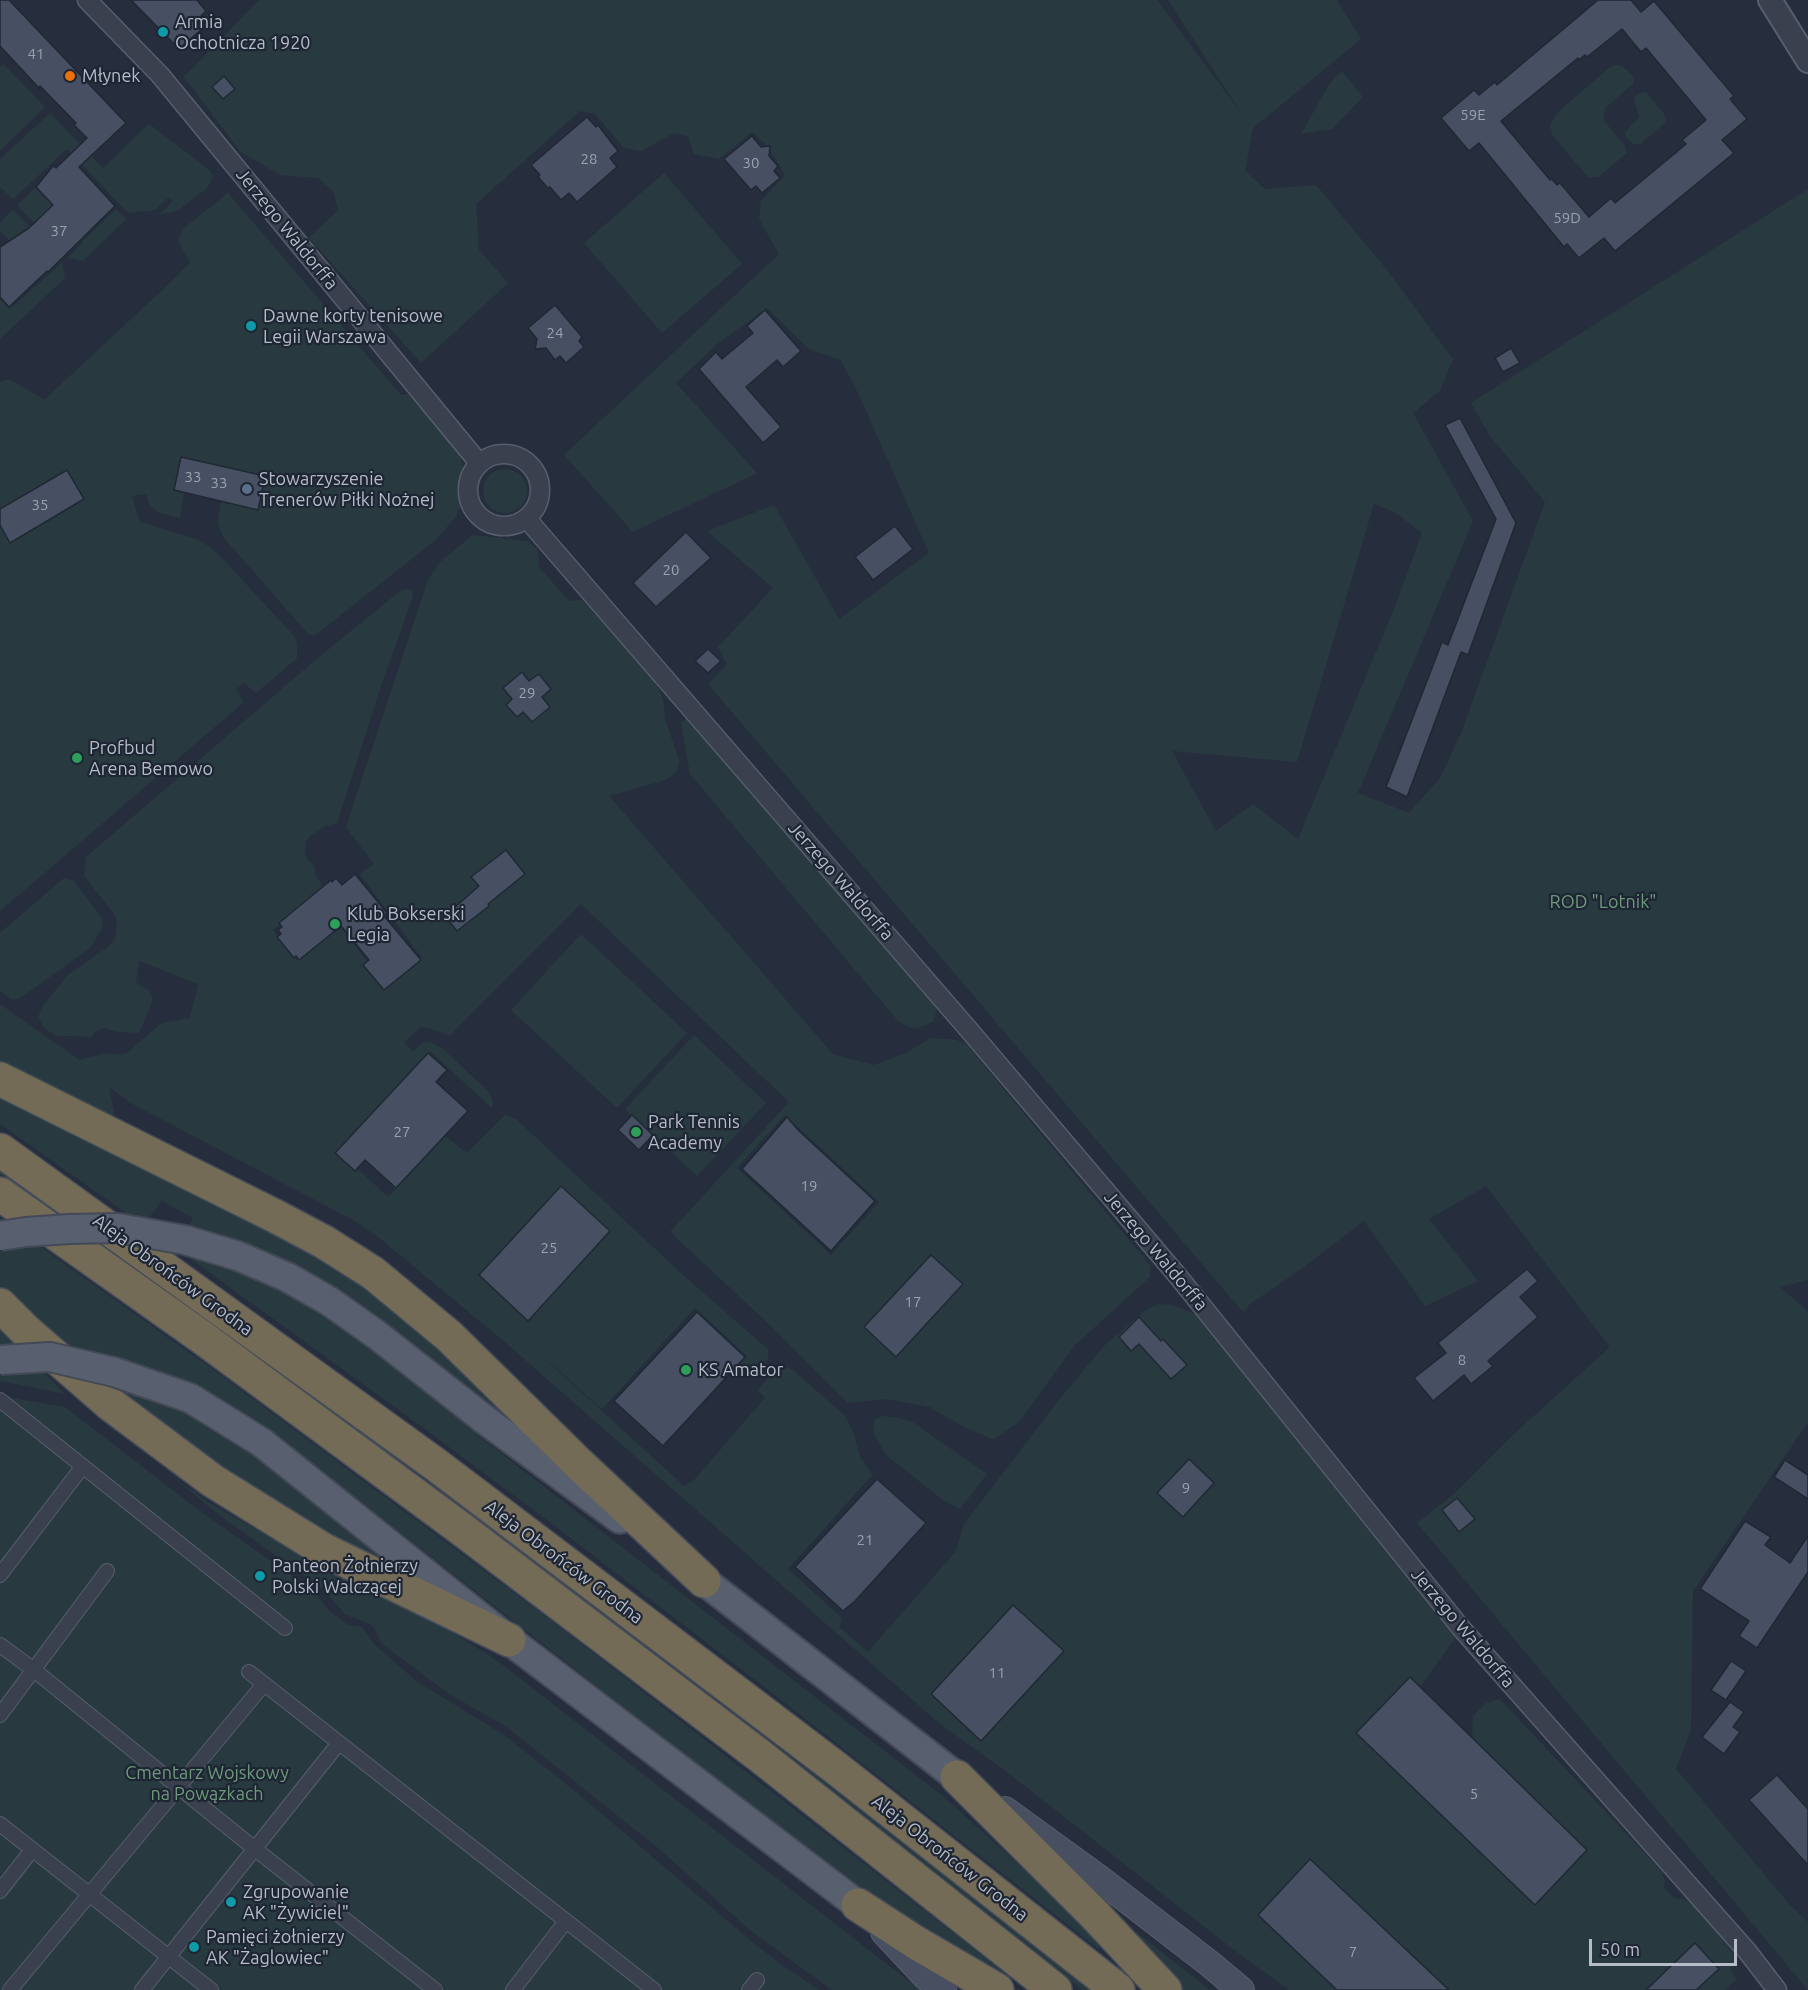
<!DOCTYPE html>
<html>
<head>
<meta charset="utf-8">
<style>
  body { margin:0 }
  #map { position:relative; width:1808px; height:1990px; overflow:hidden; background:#262e3e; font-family:Ubuntu,sans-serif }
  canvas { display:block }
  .scale { position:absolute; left:1589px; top:1939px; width:148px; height:27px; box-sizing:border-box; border:3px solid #b6bcc9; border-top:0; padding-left:8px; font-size:18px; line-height:21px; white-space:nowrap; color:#b6bcc9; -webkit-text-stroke:4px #1e2533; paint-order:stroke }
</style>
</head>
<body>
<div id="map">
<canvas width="1808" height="1990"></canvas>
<div class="scale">50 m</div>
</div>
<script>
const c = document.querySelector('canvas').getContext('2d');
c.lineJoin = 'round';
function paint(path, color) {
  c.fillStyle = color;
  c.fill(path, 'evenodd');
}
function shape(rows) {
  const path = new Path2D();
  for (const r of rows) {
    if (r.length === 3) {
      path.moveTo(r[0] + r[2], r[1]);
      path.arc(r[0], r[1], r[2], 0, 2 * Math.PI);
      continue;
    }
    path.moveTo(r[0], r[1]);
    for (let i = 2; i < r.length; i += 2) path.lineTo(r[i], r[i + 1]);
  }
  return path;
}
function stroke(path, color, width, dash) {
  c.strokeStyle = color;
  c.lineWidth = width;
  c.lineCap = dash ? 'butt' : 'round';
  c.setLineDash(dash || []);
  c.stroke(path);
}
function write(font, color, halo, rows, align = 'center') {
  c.font = font + ' Ubuntu,sans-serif';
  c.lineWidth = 4.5;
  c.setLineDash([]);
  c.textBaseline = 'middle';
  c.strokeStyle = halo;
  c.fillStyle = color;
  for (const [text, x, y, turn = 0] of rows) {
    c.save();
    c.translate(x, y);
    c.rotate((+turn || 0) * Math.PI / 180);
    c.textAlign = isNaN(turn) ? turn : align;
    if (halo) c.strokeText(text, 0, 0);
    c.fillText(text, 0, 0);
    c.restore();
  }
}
paint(shape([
  [259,0,1157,0,1244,117,1168,0,1337,0,1361,39,1253,128,1245,171,1265,189,1316,185,1387,270,1453,359,1440,391,1413,413,1473,521,1358,793,1409,813,1440,778,1462,731,1545,502,1490,436,1471,403,1808,189,1808,1280,1780,1287,1808,1311,1808,1422,1693,1591,1691,1730,1676,1769,1790,1905,1808,1922,1808,1990,1417,1523,1454,1494,1514,1434,1610,1347,1486,1186,1429,1219,1478,1281,1425,1306,1364,1221,1297,1272,1250,1304,1243,1312,708,684,727,664,718,647,773,588,707,531,774,505,839,619,929,553,859,395,841,360,809,349,767,308,717,344,676,383,757,473,633,532,564,455,779,254,759,219,761,201,785,175,768,146,752,132,719,159,694,154,688,136,674,133,641,151,624,148,595,114,580,111,476,204,479,250,508,283,421,363,309,238,338,210,334,192,318,178,280,175,241,152,184,77],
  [1374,504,1395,512,1422,533,1396,604,1298,839,1253,804,1216,831,1172,751,1297,762],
  [3,64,45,107,0,151,0,67],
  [1618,65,1623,67,1631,74,1634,79,1633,84,1606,107,1604,114,1604,121,1624,144,1627,153,1598,177,1588,177,1553,136,1550,126,1557,113,1610,67],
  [1342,71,1363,97,1332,129,1301,134,1330,83],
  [1643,92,1647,93,1664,114,1666,122,1640,144,1633,144,1626,138,1625,132,1639,117,1634,98,1638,94],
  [161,112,149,124,208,169,213,175,212,180,206,189,177,211,159,215,173,201,169,197,155,210,128,213,67,149,13,199,0,187,0,159,50,113,103,168],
  [664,173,742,264,662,333,584,243],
  [35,188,59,212,42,225,36,220,33,222,17,205],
  [228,193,401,395,408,394,455,447,459,453,463,467,460,507,456,516,437,539,314,636,309,634,302,627,223,537,218,523,221,501,258,509,265,476,182,457,174,490,184,493,180,518,159,513,150,505,146,494,132,496,137,514,141,522,196,539,210,547,224,560,294,636,297,643,297,658,256,693,244,683,236,689,244,702,0,911,0,525,10,542,84,499,66,470,41,485,42,488,0,509,0,382,6,380,11,380,44,400,172,281,190,262,178,241,183,229],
  [116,209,126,219,83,261,68,258,82,244,81,243],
  [13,210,29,226,27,229,32,234,19,250,0,231,0,222],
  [62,263,65,278,0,339,0,299,10,309],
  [505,491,22],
  [473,535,528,541,538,550,539,567,569,601,583,600,657,684,663,699,665,719,679,760,676,772,666,780,609,796,833,1054,874,1065,904,1054,931,1038,957,1040,966,1044,1150,1265,1150,1277,1074,1346,1019,1422,993,1439,964,1427,930,1407,885,1399,848,1403,771,1326,670,1232,789,1102,581,904,449,1036,430,1028,421,1027,404,1042,413,1051,424,1042,433,1043,443,1049,488,1091,493,1101,492,1108,430,1051,338,1151,388,1197,445,1136,467,1153,505,1115,516,1119,683,1275,769,1350,768,1358,751,1377,747,1377,737,1367,747,1356,695,1308,602,1409,520,1336,684,1486,695,1479,765,1398,758,1390,773,1372,785,1367,792,1369,844,1415,852,1429,860,1456,872,1475,788,1569,842,1618,839,1627,868,1652,956,1551,964,1524,1062,1396,1105,1345,1143,1312,1158,1304,1172,1305,1195,1314,1455,1638,1420,1687,1472,1737,1473,1716,1486,1703,1500,1699,1662,1872,1665,1881,1664,1888,1674,1898,1683,1899,1693,1904,1729,1948,1737,1958,1730,1967,1736,1979,1725,1990,1289,1990,1234,1950,1007,1772,939,1723,506,1343,377,1236,353,1220,129,1102,109,1087,116,1123,0,1063,0,1004,79,1060,106,1053,119,1055,127,1053,162,1023,190,1018,198,984,139,961,136,983,148,990,152,996,152,1002,139,1033,117,1032,104,1028,94,1032,92,1037,74,1036,58,1036,45,1029,38,1017,44,1004,69,974,108,947,115,939,117,923,115,915,84,876,86,857,313,662,400,591,405,589,412,590,413,596,382,683,337,823,326,826,310,836,306,842,305,853,308,861,314,865,316,876,325,890,273,930,297,960,341,927,386,986,422,958,360,874,374,864,346,827,428,580,440,562],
  [785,1115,879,1202,831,1255,737,1168],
  [686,719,692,721,926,994,937,1009,933,1022,918,1028,908,1027,898,1021,690,774,681,722],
  [64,878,74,881,102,918,102,928,91,947,19,999,11,999,0,991,0,933],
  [581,934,687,1033,617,1108,511,1010],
  [694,1035,766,1103,697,1176,625,1109],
  [0,1090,296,1240,416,1322,530,1435,493,1406,475,1433,944,1797,1041,1885,1096,1941,1100,1950,780,1699,547,1520,418,1424,177,1249,193,1218,162,1201,143,1225,0,1124],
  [0,1165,461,1498,1097,1990,1082,1990,957,1892,51,1213,0,1177],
  [0,1218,222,1376,552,1621,1015,1981,926,1929,867,1891,833,1867,749,1805,351,1494,333,1519,423,1590,264,1501,126,1400,0,1292],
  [0,1328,65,1394,0,1381],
  [0,1396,65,1407,197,1509,316,1593,327,1609,348,1625,362,1627,373,1643,416,1681,504,1735,576,1792,756,1945,786,1968,819,1990,0,1990],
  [881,1416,894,1417,911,1421,987,1474,960,1509,943,1500,886,1455,873,1432,874,1421],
  [173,1477,213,1505,321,1567,434,1621,499,1662,920,1990,832,1990,751,1931,657,1847,507,1727,449,1694,381,1643,372,1625,345,1614,323,1589,219,1515],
  [1104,1907,1210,1990,1181,1990]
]), '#283a3f');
const building = shape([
  [0,0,9,0,126,123,79,167,115,206,48,272,47,271,9,307,0,297,0,247,29,228,53,205,36,187,53,166,56,168,87,138,74,125,76,123,40,86,39,88,0,46,0,0],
  [131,0,197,0,206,11,196,21,202,29,179,49,131,0],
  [1598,0,1631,0,1641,12,1654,1,1734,96,1730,99,1747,119,1722,140,1734,153,1615,251,1604,238,1579,258,1567,244,1564,247,1479,143,1469,151,1441,118,1474,90,1479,95,1495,82,1497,85,1598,0],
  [1622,29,1641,52,1646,48,1706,120,1682,140,1686,144,1679,150,1615,203,1611,198,1589,217,1560,183,1557,185,1552,179,1550,180,1501,121,1578,58,1579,60,1585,55,1587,57,1622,29],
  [224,76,235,89,223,99,212,87,224,76],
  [587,117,596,127,598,125,618,151,610,158,617,167,577,202,569,193,561,200,550,187,548,188,538,177,540,175,531,165,587,117],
  [752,136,761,147,770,146,769,156,778,166,774,171,780,178,762,193,756,186,751,190,724,159,752,136],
  [555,305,582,337,579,341,584,347,566,363,560,356,555,360,546,348,535,349,537,339,528,328,555,305],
  [765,310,801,351,783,367,777,360,746,387,781,427,763,443,699,369,716,352,722,359,753,333,747,326,765,310],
  [1511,348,1520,363,1503,372,1495,358,1511,348],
  [1460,418,1516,523,1468,655,1461,652,1407,797,1386,787,1442,642,1448,645,1496,519,1445,425,1460,418],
  [181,457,265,476,258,510,174,490,181,457],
  [67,470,84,499,10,543,0,525,0,509,67,470],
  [895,526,913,549,873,580,855,557,895,526],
  [686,532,711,558,656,607,633,583,686,532],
  [708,649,721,661,708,673,695,661,708,649],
  [522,672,529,681,539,674,551,689,542,697,550,707,532,722,523,712,517,717,506,705,512,699,503,688,522,672],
  [506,850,525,874,488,904,489,906,457,931,445,916,479,886,471,877,506,850],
  [355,874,387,913,384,916,421,960,384,990,363,965,369,960,341,926,299,960,296,956,294,958,277,937,281,934,278,930,282,927,279,923,331,880,332,882,336,878,342,885,355,874],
  [428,1053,447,1070,436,1082,468,1111,396,1188,365,1160,355,1171,335,1153,428,1053],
  [632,1115,653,1135,639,1150,618,1130,632,1115],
  [787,1117,798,1130,875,1201,831,1251,742,1169,787,1117],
  [561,1186,610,1231,528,1321,479,1275,561,1186],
  [931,1255,963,1284,896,1357,864,1327,931,1255],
  [1527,1269,1538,1281,1520,1297,1538,1317,1488,1361,1493,1366,1471,1384,1464,1375,1433,1401,1414,1378,1446,1353,1438,1343,1527,1269],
  [697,1312,745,1357,663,1446,614,1401,697,1312],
  [1139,1317,1161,1341,1163,1339,1187,1365,1171,1379,1139,1344,1131,1351,1119,1337,1139,1317],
  [1189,1459,1214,1483,1183,1517,1157,1493,1189,1459],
  [1785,1460,1808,1475,1808,1499,1774,1477,1785,1460],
  [877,1479,926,1523,855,1601,843,1611,795,1567,877,1479],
  [1457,1498,1475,1519,1459,1532,1442,1510,1457,1498],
  [1745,1521,1771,1537,1765,1545,1790,1563,1808,1536,1808,1572,1757,1648,1739,1636,1749,1621,1700,1589,1745,1521],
  [1013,1605,1064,1651,981,1741,931,1694,1013,1605],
  [1731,1661,1746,1671,1726,1700,1711,1690,1731,1661],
  [1410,1677,1587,1850,1535,1905,1356,1733,1410,1677],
  [1730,1702,1744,1712,1733,1727,1740,1732,1724,1754,1702,1737,1730,1702],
  [1777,1775,1808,1809,1808,1865,1749,1800,1777,1775],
  [1310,1859,1449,1990,1337,1990,1258,1915,1310,1859],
  [1695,1943,1719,1969,1696,1990,1646,1990,1695,1943]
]);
paint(building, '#475062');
stroke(building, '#202735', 1.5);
const pedestrian = shape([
  [0,1400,285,1628],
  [0,1575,83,1466],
  [0,1645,34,1670,255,1849,435,1990],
  [249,1672,654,1990],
  [0,1715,107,1571],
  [0,1824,211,1990],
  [0,1891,32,1850],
  [10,1990,264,1684],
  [142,1990,339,1743],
  [513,1990,566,1921],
  [749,1990,757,1980]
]);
const minor = shape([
  [87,0,160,75,479,463],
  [504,490,36],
  [527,519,969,1030,1177,1275,1461,1628,1747,1951,1777,1990]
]);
const tertiary = shape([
  [1770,0,1808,61]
]);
const secondary = shape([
  [1005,1810,1100,1879,1210,1964,1241,1990],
  [884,1932,925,1976,943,1990]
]);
const primary = shape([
  [484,1419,620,1519],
  [341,1506,509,1640,858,1905],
  [686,1567,957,1777]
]);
const motorway = shape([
  [0,1079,275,1216,324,1242,373,1273,449,1336,578,1463,704,1581],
  [0,1150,435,1464,836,1768,1118,1990],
  [0,1194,203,1338,460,1528,760,1756,1055,1990],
  [0,1305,25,1330,110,1404,213,1481,324,1550,509,1640],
  [957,1777,1094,1914,1165,1990],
  [858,1905,915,1942,997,1990]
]);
stroke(pedestrian, '#575e6c', 16);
stroke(minor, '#575e6c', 21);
stroke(tertiary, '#575e6c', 26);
stroke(secondary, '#575e6c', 28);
stroke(primary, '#434957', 32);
stroke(motorway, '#444b59', 36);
stroke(pedestrian, '#3a404e', 14);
stroke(minor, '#3a404e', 18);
stroke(tertiary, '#3a404e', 22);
stroke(secondary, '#484f61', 26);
stroke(primary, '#585f6e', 28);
stroke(motorway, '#746b57', 33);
const primaryBridge = shape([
  [0,1236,26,1232,69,1229,118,1228,185,1240,238,1256,287,1277,329,1301,377,1335,484,1419],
  [0,1360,50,1357,114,1372,190,1398,261,1442,341,1506]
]);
stroke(primaryBridge, '#434957', 32, []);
stroke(primaryBridge, '#585f6e', 28);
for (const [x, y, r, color] of [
  [163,32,6,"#0f9aa8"],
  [70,76,6,"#e8710a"],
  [251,326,6,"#0f9aa8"],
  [247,489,6,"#5c6f8a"],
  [77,758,6,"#2e9e5b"],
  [335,924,6,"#2e9e5b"],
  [636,1132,6,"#2e9e5b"],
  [686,1370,6,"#2e9e5b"],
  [260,1576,6,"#0f9aa8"],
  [231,1902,6,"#0f9aa8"],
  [194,1947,6,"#0f9aa8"]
]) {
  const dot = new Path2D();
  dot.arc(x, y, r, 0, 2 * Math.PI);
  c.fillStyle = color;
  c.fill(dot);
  stroke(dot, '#1e2533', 2);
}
write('15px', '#9aa1af', null, [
  ["41",36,54],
  ["59E",1473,115],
  ["28",589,159],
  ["30",751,163],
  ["59D",1567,218],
  ["37",59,231],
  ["24",555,333],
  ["33",193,477],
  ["33",219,483],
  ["35",40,505],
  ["20",671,570],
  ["29",527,693],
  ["27",402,1132],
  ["19",809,1186],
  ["25",549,1248],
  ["17",913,1302],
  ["8",1462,1360],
  ["9",1186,1488],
  ["21",865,1540],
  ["11",997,1673],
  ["5",1474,1794],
  ["7",1353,1952]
]);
write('18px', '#b6bcc9', '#1e2533', [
  ["Armia",175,22],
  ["Ochotnicza 1920",175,43],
  ["Młynek",82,76],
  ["Dawne korty tenisowe",263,316],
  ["Legii Warszawa",263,337],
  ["Stowarzyszenie",259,479],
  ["Trenerów Piłki Nożnej",259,500],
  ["Profbud",89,748],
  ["Arena Bemowo",89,769],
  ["Klub Bokserski",347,914],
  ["Legia",347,935],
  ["Park Tennis",648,1122],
  ["Academy",648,1143],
  ["KS Amator",698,1370],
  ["Panteon Żołnierzy",272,1566],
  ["Polski Walczącej",272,1587],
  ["Zgrupowanie",243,1892],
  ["AK \"Żywiciel\"",243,1913],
  ["Pamięci żołnierzy",206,1937],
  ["AK \"Żaglowiec\"",206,1958]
], 'left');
write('18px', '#b6bcc9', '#1e2533', [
  ["Jerzego Waldorffa",287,229,51],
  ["Jerzego Waldorffa",841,881,49],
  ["Jerzego Waldorffa",1156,1251,50],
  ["Aleja Obrońców Grodna",173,1275,36],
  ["Aleja Obrońców Grodna",564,1562,37],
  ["Jerzego Waldorffa",1463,1628,50],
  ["Aleja Obrońców Grodna",950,1858,38]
]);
write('18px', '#6e997b', '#1e2533', [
  ["ROD \"Lotnik\"",1603,902],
  ["Cmentarz Wojskowy",207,1773],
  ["na Powązkach",207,1794]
]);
</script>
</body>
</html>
